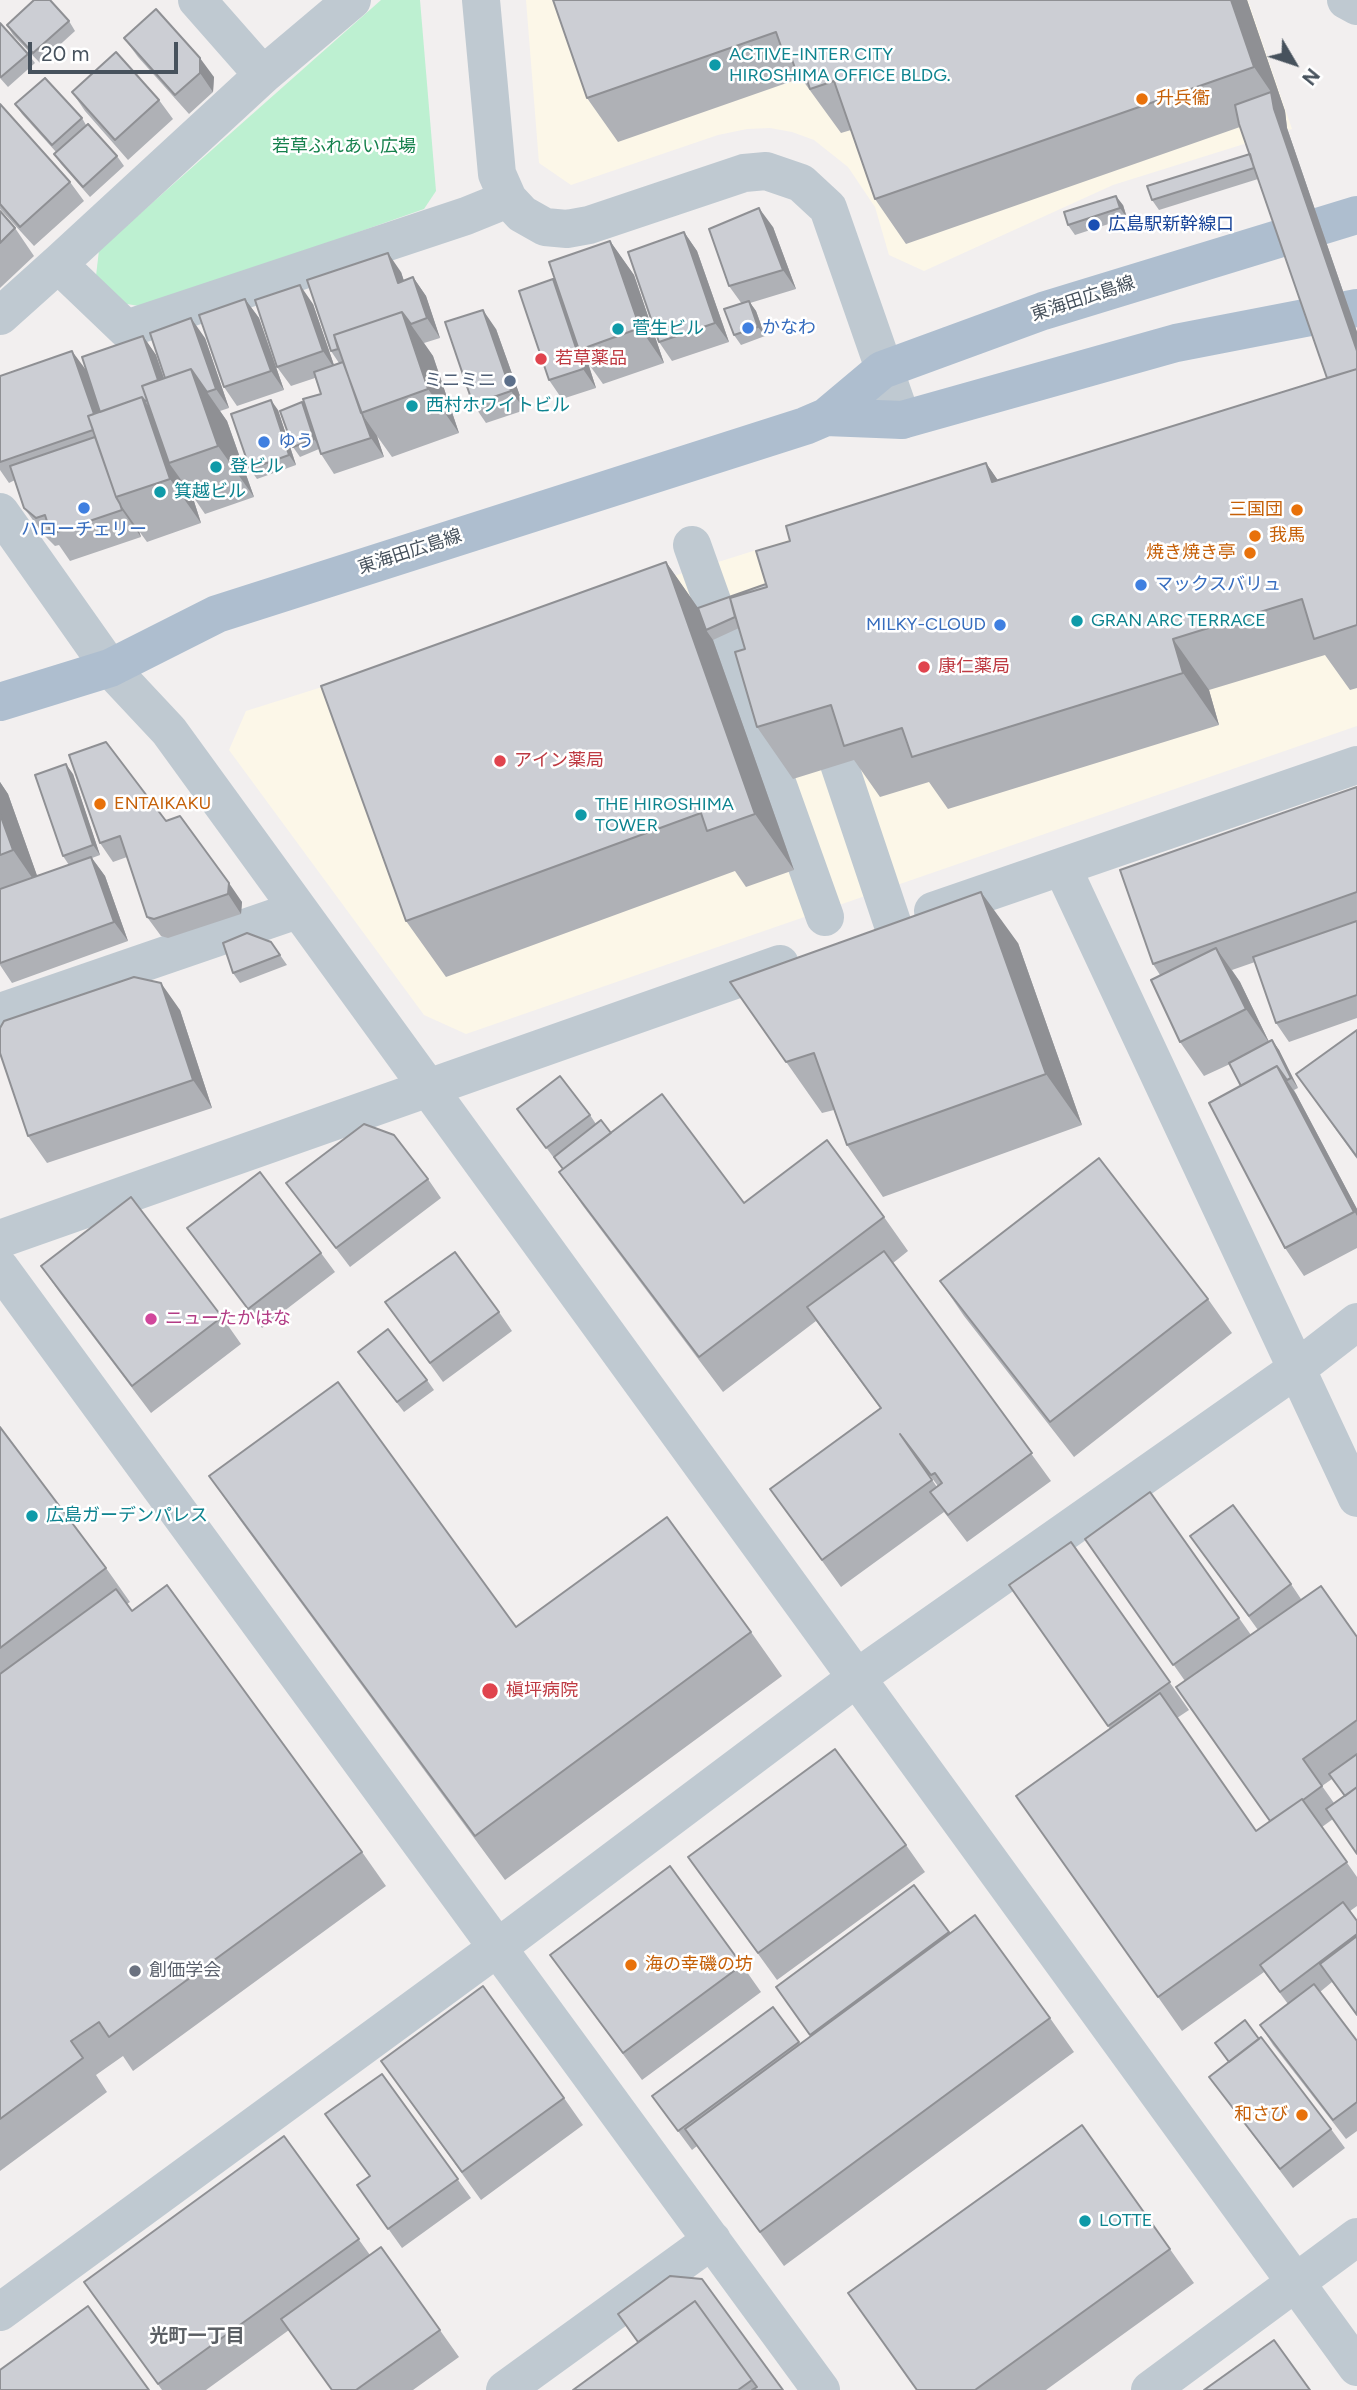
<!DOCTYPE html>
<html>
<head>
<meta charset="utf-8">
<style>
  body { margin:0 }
  #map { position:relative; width:1357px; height:2390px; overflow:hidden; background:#f2efef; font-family:Figtree,sans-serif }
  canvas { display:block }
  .north { position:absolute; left:1259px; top:28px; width:70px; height:70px; -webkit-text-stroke:5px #fff; paint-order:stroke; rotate:129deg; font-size:19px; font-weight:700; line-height:28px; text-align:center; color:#47525d }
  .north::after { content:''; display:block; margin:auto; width:24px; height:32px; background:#47525d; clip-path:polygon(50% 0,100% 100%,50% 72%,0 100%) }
  .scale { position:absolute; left:28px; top:42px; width:150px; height:32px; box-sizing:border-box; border:4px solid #47525d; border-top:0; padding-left:9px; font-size:21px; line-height:24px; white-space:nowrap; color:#47525d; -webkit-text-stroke:5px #fff; paint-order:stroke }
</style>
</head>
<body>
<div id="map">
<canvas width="1357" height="2390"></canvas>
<div class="north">N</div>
<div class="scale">20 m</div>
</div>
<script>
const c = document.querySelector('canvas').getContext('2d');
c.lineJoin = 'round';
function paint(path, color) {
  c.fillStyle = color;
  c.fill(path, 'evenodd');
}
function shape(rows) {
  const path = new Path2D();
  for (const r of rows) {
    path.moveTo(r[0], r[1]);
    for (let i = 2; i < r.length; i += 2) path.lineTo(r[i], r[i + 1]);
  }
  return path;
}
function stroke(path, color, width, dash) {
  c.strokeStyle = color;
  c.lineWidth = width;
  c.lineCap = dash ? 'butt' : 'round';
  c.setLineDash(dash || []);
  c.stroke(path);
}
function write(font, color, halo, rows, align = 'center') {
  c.font = font + ' Figtree,"Noto Sans JP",sans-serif';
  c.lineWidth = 5;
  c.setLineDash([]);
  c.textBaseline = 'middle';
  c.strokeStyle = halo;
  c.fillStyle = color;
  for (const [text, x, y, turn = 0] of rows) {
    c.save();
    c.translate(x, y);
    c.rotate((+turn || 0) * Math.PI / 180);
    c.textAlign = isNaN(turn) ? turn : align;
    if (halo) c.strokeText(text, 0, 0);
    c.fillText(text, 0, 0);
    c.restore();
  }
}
paint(shape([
  [526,0,1248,0,1292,129,1113,185,924,271,889,255,875,207,848,167,814,140,792,132,770,128,747,129,718,135,571,185,539,163],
  [1357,410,1357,726,466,1034,424,1015,229,750,246,711,845,522]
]), '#fcf7e8');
paint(shape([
  [381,0,420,0,436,191,424,209,145,307,121,303,96,276,99,250]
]), '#bdf0d1');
stroke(shape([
  [197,0,263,75],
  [481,0,497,174,508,199,522,214,545,227,567,229,589,225,744,173,766,171,801,183,828,208,902,420],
  [1346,0,1357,6],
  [58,264,263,75,352,0],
  [0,316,58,264,126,329,466,216,508,199],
  [0,512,110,668,169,731,1357,2367],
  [692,545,825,917],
  [839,764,893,925],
  [1062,867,1357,1498],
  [933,911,1357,765],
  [0,1012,297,910],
  [0,1239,780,964],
  [0,1268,821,2390],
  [0,2312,497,1948,855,1679,1295,1370,1357,1322],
  [505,2390,712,2240],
  [1150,2390,1357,2237]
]), '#bfc9d1', 38);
stroke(shape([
  [826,417,902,420,1176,343,1357,308],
  [0,702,110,668,217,614,805,426,826,417,882,370,1043,311,1357,215]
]), '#aebecf', 38);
paint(shape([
  [553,0,1247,0,1285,111,1287,128,1357,332,1357,688,1350,690,1325,655,1209,690,1219,725,948,809,929,782,880,797,854,760,793,779,757,727,745,649,739,628,713,640,794,870,746,887,735,871,446,977,406,921,666,562,698,608,766,584,790,541,986,463,998,481,1327,378,1258,179,1159,210,1152,200,1250,154,1240,127,906,244,875,199,851,130,841,133,801,78,618,142,587,98],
  [69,21,75,31,40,63,13,35,7,25],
  [0,23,28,54,35,63,8,87,0,78],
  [124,38,214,77,213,92,189,114,138,57],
  [72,92,159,100,173,119,128,160,85,111],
  [0,104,70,182,84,201,34,246,0,209],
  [15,104,82,118,86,125,117,156,124,166,90,197,61,164,54,154,56,152,22,114],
  [1123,205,1127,218,1075,235,1068,225],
  [0,211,15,228,34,256,0,288],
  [773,227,796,289,750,303,756,311,765,336,741,345,734,335,742,304,729,286],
  [684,232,697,251,729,342,672,361,659,342],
  [610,241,634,275,664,363,603,384,588,363,596,388,562,399,549,380,557,284],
  [401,272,404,281,413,277,426,296,440,338,424,343,433,356,459,433,392,457,377,436,384,457,334,474,321,454,319,449,300,457,293,447,302,402,306,408,321,394,315,378,291,386,277,367,313,304,334,365,339,363,331,351],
  [245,299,259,318,284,390,237,406,224,387],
  [496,329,525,410,486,423,473,404],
  [143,336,156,355,164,378,205,338,229,408,220,411,227,421,254,497,205,514,192,495,201,523,147,542,139,531,141,537,70,561,59,545,55,546,44,535,24,508,15,480,9,483,0,470,0,376,86,370],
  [278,410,296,465,257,479,250,469],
  [73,774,100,855,92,858,105,876,128,941,12,983,0,965,0,782,8,794,37,876,69,865,63,856],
  [1357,787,1357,1018,1289,1042,1276,1023,1255,962,1232,970,1240,982,1269,1042,1272,1040,1279,1050,1298,1088,1294,1090,1357,1209,1357,1248,1304,1276,1285,1248,1241,1086,1230,1064,1204,1076,1180,1042,1160,975,1153,964],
  [166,821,242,902,241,914,168,938,161,936,147,917,127,857,113,862,100,843],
  [271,942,287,965,240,983,233,973],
  [1018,943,1082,1125,883,1197,847,1145,834,1110,822,1113,730,982],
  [180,1010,212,1108,47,1163,28,1136],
  [1357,1030,1357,1159,1296,1074],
  [590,1115,596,1124,744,1203,884,1217,908,1251,893,1263,1051,1481,967,1542,944,1512,841,1587,770,1489,880,1408,816,1321,723,1392,583,1206,559,1172,563,1170,524,1118],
  [919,1461,938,1486,937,1487],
  [428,1179,441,1198,350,1267,286,1183],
  [187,1228,321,1253,335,1272,262,1328],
  [41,1266,222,1317,241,1344,151,1413,60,1293],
  [940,1281,1208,1299,1232,1333,1074,1457,964,1316],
  [385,1302,499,1312,512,1331,443,1382],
  [365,1362,427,1380,434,1390,404,1412],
  [0,1427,106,1568,130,1602,127,1604,132,1611,362,1852,386,1886,133,2071,123,2056,96,2075,107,2092,0,2171],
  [209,1476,516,1627,751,1632,782,1676,505,1880,240,1520],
  [1150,1492,1251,1635,1258,1630,1190,1536,1291,1584,1301,1599,1357,1637,1357,1854,1333,1819,1322,1827,1357,1877,1357,1906,1350,1911,1357,1921,1357,2016,1332,1982,1320,1992,1357,2041,1357,2131,1346,2139,1273,2045,1260,2025,1288,2004,1264,1972,1182,2031,1016,1796,1110,1729,1009,1585,1071,1542,1189,1710,1177,1718,1256,1831,1270,1821,1185,1681,1085,1539],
  [1332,1779,1345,1796,1334,1803,1322,1786],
  [906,1845,925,1872,777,1980,688,1857],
  [914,1885,950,1934,1050,2018,1074,2052,784,2266,697,2146,692,2150,652,2096,773,2007,800,2044,811,2037,776,1987],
  [550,1955,742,1965,761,1992,642,2080],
  [381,2061,564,2098,583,2125,481,2200],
  [382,2074,471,2198,402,2248,357,2185,370,2177],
  [1209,2077,1331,2129,1345,2148,1293,2188],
  [1082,2125,1194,2283,1046,2390,917,2390],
  [284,2136,370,2255,381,2247,459,2357,413,2390,332,2390,289,2330,206,2390,162,2390,84,2282],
  [638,2343,783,2390,573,2390]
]), '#afb1b6');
paint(shape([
  [1231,0,1247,0,1285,111,1287,128,1357,332,1357,351,1274,109,1271,92,1254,67],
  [200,58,214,77,213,92,200,73],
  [1116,196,1123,205,1127,218,1120,208],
  [759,208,773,227,796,289,783,270],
  [684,232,697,251,729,342,715,323],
  [610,241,634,275,664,363,640,328],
  [388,253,401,272,411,302,398,283],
  [413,277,426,296,440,338,427,318],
  [553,279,566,298,579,350,588,363,596,388,583,369],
  [300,285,313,304,336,371,323,351],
  [245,299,259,318,284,390,271,371],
  [749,301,756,311,765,336,758,327],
  [483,310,496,329,525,410,511,391],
  [402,312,433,356,459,433,428,389],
  [191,318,205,338,229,408,216,389],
  [143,336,156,355,176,414,163,395],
  [72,351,86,370,112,446,99,427],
  [191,369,227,421,254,497,218,446],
  [142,397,173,441,169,463,192,495,201,523,170,479],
  [271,400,278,410,296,465,289,455],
  [302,402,309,412,321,449,314,439],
  [364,417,377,436,384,457,371,438],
  [986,463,1022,515,992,482],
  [120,504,139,531,141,537,122,510],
  [666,562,705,618,706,630,713,640,794,870,755,814],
  [1173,639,1209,690,1219,725,1183,673],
  [66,764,73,774,100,855,93,845],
  [0,782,8,794,44,895,13,850,0,814],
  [91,857,105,876,128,941,114,922],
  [229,883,242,902,241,914,228,894],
  [981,892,1018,943,1082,1125,1046,1074],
  [1216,948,1240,982,1270,1044,1246,1009],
  [161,983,180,1010,212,1108,193,1080],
  [1272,1040,1279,1050,1298,1088,1291,1078],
  [1277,1066,1296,1094,1357,1209,1357,1216]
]), '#8f9094');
const building = shape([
  [34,0,50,0,69,21,33,53,7,25,34,0],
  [553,0,1231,0,1254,67,875,199,834,81,810,89,803,68,796,71,789,51,783,52,776,32,587,98,553,0],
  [156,9,200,58,200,73,175,95,124,38,156,9],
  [0,23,28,54,1,77,0,76,0,23],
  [116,52,159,100,115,140,72,92,116,52],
  [45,78,82,118,52,145,15,104,45,78],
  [1271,92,1274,109,1357,351,1357,369,1327,378,1239,124,1235,105,1271,92],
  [0,104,70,182,20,227,0,204,0,104],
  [88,124,117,156,83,187,54,154,88,124],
  [1250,154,1254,168,1152,200,1147,186,1250,154],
  [1116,196,1120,208,1068,225,1064,212,1116,196],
  [759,208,783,270,729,286,709,229,759,208],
  [0,211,15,228,0,243,0,211],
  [684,232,715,323,659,342,628,252,684,232],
  [610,241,640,328,579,350,549,262,610,241],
  [388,253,398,283,413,277,427,318,411,324,402,312,334,335,338,349,331,351,307,280,388,253],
  [553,279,583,369,549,380,519,291,553,279],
  [300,285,323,351,277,367,255,300,300,285],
  [245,299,271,371,224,387,199,315,245,299],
  [749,301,758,327,734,335,724,309,749,301],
  [483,310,511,391,473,404,445,322,483,310],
  [402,312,428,389,361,413,334,335,402,312],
  [191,318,216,389,207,392,191,369,165,378,150,333,191,318],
  [143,336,158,380,142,386,147,400,145,401,142,397,100,412,82,357,143,336],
  [72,351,94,414,88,416,93,430,0,462,0,376,72,351],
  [343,362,371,438,321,454,303,399,321,394,314,372,343,362],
  [191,369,218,446,169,463,142,386,191,369],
  [1357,369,1357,625,1314,639,1302,599,1173,639,1183,673,912,757,902,728,844,746,831,705,757,727,735,652,745,649,730,598,767,587,756,551,790,541,786,526,986,463,992,482,1357,369],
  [142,397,170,479,116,497,88,416,142,397],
  [271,400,289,455,250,469,231,414,271,400],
  [302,402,314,439,293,447,280,411,302,402],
  [95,437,116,497,120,504,122,510,51,534,45,515,36,518,24,508,10,466,95,437],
  [666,562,755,814,707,831,701,813,406,921,321,686,666,562],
  [766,584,767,587,730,598,735,617,706,630,698,608,766,584],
  [106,742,166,821,180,816,229,883,228,894,154,919,147,917,120,836,100,843,69,755,106,742],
  [66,764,93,845,63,856,35,775,66,764],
  [1357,787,1357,892,1153,964,1120,870,1357,787],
  [0,814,13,850,0,855,0,814],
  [91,857,114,922,0,963,0,889,91,857],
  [981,892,1046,1074,847,1145,814,1053,786,1062,730,982,981,892],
  [1357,921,1357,995,1276,1023,1253,957,1357,921],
  [247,933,271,942,280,955,233,973,223,943,247,933],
  [1216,948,1246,1009,1180,1042,1151,980,1216,948],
  [134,977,161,983,193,1080,28,1136,0,1053,0,1028,4,1021,134,977],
  [1357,1030,1357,1157,1296,1074,1357,1030],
  [1272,1040,1291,1078,1287,1080,1277,1066,1241,1086,1229,1063,1272,1040],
  [1277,1066,1354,1212,1285,1248,1209,1103,1277,1066],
  [560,1076,590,1115,546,1148,517,1109,560,1076],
  [662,1094,744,1203,827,1140,884,1217,699,1357,559,1172,662,1094],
  [601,1120,611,1133,563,1169,554,1157,601,1120],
  [364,1124,394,1135,428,1179,336,1248,286,1183,364,1124],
  [1099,1158,1208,1299,1050,1422,940,1281,1099,1158],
  [260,1172,321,1253,248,1309,187,1228,260,1172],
  [131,1197,222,1317,132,1386,41,1266,131,1197],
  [884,1251,1032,1453,948,1515,930,1492,942,1483,935,1473,931,1475,900,1434,932,1480,822,1560,770,1489,881,1408,807,1307,884,1251],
  [455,1252,499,1312,430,1363,385,1302,455,1252],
  [388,1329,427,1380,397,1402,358,1352,388,1329],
  [338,1382,516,1627,667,1517,751,1632,475,1836,209,1476,338,1382],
  [0,1427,106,1568,0,1648,0,1427],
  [1150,1492,1239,1618,1173,1665,1085,1539,1150,1492],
  [1233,1505,1291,1584,1249,1616,1190,1536,1233,1505],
  [1071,1542,1170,1682,1108,1726,1009,1585,1071,1542],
  [167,1585,362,1852,109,2037,99,2022,71,2041,83,2058,0,2119,0,1674,116,1589,132,1611,167,1585],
  [1321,1586,1357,1637,1357,1720,1303,1759,1322,1786,1303,1800,1302,1799,1270,1821,1176,1687,1321,1586],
  [1160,1693,1256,1831,1302,1799,1347,1862,1158,1997,1016,1796,1160,1693],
  [835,1749,906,1845,758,1953,688,1857,835,1749],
  [1357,1754,1357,1787,1345,1796,1329,1774,1357,1754],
  [1357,1787,1357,1854,1326,1809,1357,1787],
  [670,1866,742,1965,623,2053,550,1955,670,1866],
  [914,1885,949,1932,810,2035,776,1987,914,1885],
  [1343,1902,1357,1921,1357,1934,1280,1992,1260,1965,1343,1902],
  [975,1915,1050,2018,760,2232,685,2129,975,1915],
  [1357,1936,1357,2015,1320,1964,1357,1936],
  [1314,1984,1357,2041,1357,2102,1333,2120,1260,2025,1314,1984],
  [483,1986,564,2098,462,2172,381,2061,483,1986],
  [773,2007,799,2042,678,2131,652,2096,773,2007],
  [1245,2020,1259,2039,1229,2062,1215,2043,1245,2020],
  [1261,2037,1331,2129,1280,2169,1209,2077,1261,2037],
  [382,2074,458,2179,388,2229,357,2185,370,2176,325,2114,382,2074],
  [1082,2125,1170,2249,975,2390,917,2390,848,2293,1082,2125],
  [284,2136,359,2239,158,2384,84,2282,284,2136],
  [381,2247,440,2330,356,2390,332,2390,281,2319,381,2247],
  [670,2276,702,2279,783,2390,752,2390,757,2387,695,2301,638,2342,618,2314,670,2276],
  [695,2301,752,2380,738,2390,573,2390,695,2301],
  [88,2306,149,2390,0,2390,0,2370,88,2306],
  [1274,2340,1310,2390,1204,2390,1274,2340]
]);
paint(building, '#ccced4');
stroke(building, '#8f9094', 2);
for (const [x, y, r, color] of [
  [715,65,7,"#0f9aa8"],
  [1142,99,7,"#e8710a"],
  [1094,225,7,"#1a4fb4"],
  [748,328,7,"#3f7fe0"],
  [618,329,7,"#0f9aa8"],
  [541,359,7,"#e0444e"],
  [510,381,7,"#5c6f8a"],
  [412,406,7,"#0f9aa8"],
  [264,442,7,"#3f7fe0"],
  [216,467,7,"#0f9aa8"],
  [160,492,7,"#0f9aa8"],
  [84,508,7,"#3f7fe0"],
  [1297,510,7,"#e8710a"],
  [1255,536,7,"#e8710a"],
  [1250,553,7,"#e8710a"],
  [1141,585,7,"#3f7fe0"],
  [1077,621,7,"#0f9aa8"],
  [1000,625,7,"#3f7fe0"],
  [924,667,7,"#e0444e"],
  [500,761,7,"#e0444e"],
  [100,804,7,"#e8710a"],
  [581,815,7,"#0f9aa8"],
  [151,1319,7,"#d1479c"],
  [32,1516,7,"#0f9aa8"],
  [490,1691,9,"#e0444e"],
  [631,1965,7,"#e8710a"],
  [135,1971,7,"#6b7280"],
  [1302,2115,7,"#e8710a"],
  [1085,2221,7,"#0f9aa8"]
]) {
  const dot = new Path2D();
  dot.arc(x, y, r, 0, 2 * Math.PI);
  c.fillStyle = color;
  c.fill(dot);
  stroke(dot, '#fff', 2.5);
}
write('18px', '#0d838f', '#fff', [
  ["ACTIVE-INTER CITY",729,55],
  ["HIROSHIMA OFFICE BLDG.",729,76],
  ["菅生ビル",632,329],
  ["西村ホワイトビル",426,406],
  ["登ビル",230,467],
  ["箕越ビル",174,492],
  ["GRAN ARC TERRACE",1091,621],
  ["THE HIROSHIMA",595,805],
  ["TOWER",595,826],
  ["広島ガーデンパレス",46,1516],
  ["LOTTE",1099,2221]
], 'left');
write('18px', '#c56008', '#fff', [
  ["升兵衞",1156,99],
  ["三国団",1283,510,"right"],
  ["我馬",1269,536],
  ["焼き焼き亭",1236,553,"right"],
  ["ENTAIKAKU",114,804],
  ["海の幸磯の坊",645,1965],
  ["和さび",1288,2115,"right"]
], 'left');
write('18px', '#15814c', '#fff', [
  ["若草ふれあい広場",344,147]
]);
write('18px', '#164399', '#fff', [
  ["広島駅新幹線口",1108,225]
], 'left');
write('18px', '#47525d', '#fff', [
  ["東海田広島線",1083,299,-18],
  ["東海田広島線",410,552,-18]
]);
write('18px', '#366cbe', '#fff', [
  ["かなわ",762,328],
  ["ゆう",278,442],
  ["ハローチェリー",84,530,"center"],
  ["マックスバリュ",1155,585],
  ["MILKY-CLOUD",986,625,"right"]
], 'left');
write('18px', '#be3a42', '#fff', [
  ["若草薬品",555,359],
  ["康仁薬局",938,667],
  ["アイン薬局",514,761],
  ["槇坪病院",506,1691]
], 'left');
write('18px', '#4e5e75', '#fff', [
  ["ミニミニ",496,381]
], 'right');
write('18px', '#b23c85', '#fff', [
  ["ニューたかはな",165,1319]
], 'left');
write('18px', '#5b616d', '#fff', [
  ["創価学会",149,1971]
], 'left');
write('bold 19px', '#5b5f64', '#fff', [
  ["光町一丁目",197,2336]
]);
</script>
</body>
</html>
